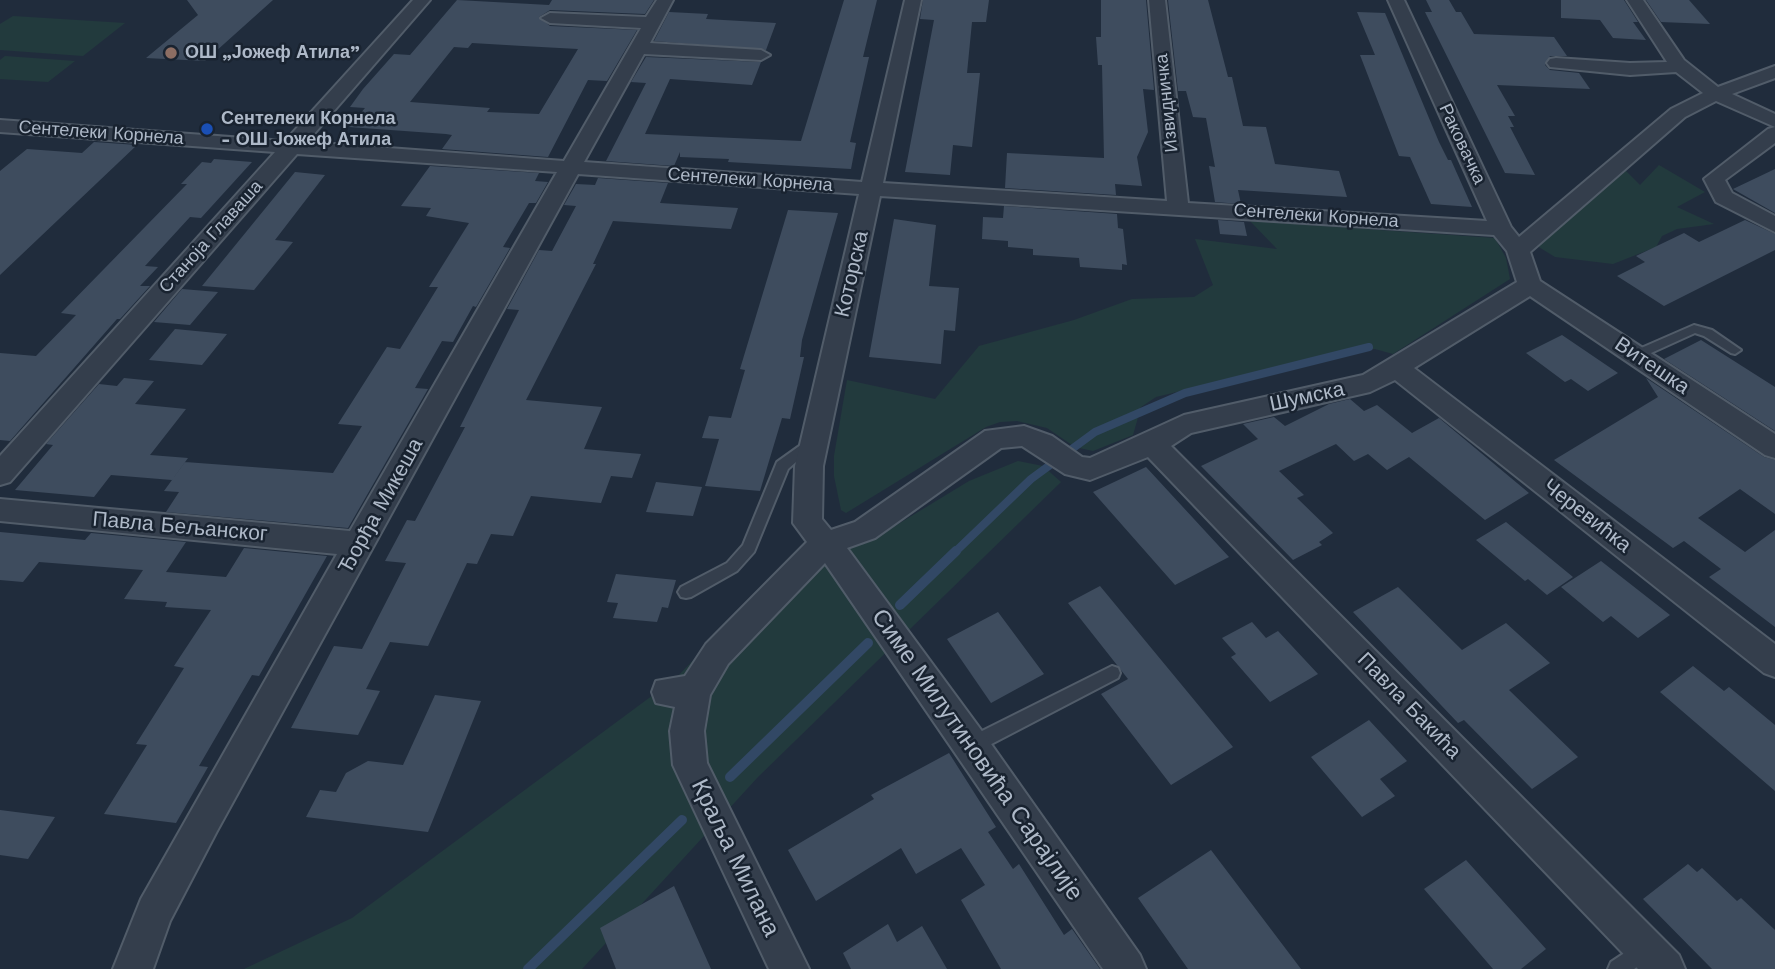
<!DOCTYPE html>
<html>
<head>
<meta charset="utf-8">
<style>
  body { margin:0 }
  canvas { display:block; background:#202c3c }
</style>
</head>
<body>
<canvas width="1775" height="969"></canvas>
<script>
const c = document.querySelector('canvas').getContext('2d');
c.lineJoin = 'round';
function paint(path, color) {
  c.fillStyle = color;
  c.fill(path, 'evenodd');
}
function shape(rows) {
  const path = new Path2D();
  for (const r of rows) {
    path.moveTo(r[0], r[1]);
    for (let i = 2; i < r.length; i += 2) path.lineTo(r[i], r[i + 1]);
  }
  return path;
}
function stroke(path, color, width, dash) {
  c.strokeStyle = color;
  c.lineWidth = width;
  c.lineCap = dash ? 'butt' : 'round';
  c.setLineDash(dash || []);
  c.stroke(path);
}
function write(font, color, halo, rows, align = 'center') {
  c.font = font + ' "Work Sans",sans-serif';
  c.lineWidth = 5;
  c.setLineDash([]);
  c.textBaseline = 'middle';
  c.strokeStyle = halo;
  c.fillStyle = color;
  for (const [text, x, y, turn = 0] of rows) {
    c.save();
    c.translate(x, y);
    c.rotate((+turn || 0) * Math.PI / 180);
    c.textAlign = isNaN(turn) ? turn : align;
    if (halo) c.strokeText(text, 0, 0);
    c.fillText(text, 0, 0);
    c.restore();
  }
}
paint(shape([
  [13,16,125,23,83,56,0,50,0,24],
  [5,56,75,61,48,82,0,79,0,60],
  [1618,163,1640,185,1659,165,1705,192,1677,207,1714,224,1677,229,1662,236,1656,247,1613,264,1555,257,1529,241],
  [1250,221,1495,238,1506,258,1510,279,1393,354,1375,349,1354,349,1156,397,1141,407,1133,435,1093,451,1075,447,1047,428,1017,421,1000,422,986,427,846,513,841,510,834,476,834,456,847,380,935,399,979,346,1074,320,1132,299,1194,297,1213,285,1195,239,1277,249],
  [1018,461,1043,466,1061,482,758,777,582,969,244,969,352,918,676,678,799,550,872,540,969,481]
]), '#223a3d');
stroke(shape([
  [954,553,1031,479,1095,432,1185,393,1369,347]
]), '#324865', 8);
stroke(shape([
  [900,605,956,551],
  [730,777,868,643],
  [528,969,682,820]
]), '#324865', 10);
paint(shape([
  [187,0,273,0,205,61,146,58,198,15],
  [457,0,549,5,552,0,654,0,645,14,550,10,539,17,550,26,637,30,607,81,588,80,548,157,442,149,452,135,446,134,349,127,365,108,350,107,363,89,394,54,410,55],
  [472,43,523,46,578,49,539,114,487,112,490,108,410,102,454,47,468,48],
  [844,0,877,0,863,57,869,57,850,142,856,143,851,169,728,162,729,159,680,157,680,152,674,166,606,161,646,83,631,82,646,57,761,62,752,85,670,79,645,134,801,141],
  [923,0,989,0,986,22,972,22,967,73,980,73,972,147,953,145,950,175,905,172,934,20,920,19],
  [1101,0,1146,0,1154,90,1143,89,1148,132,1137,157,1142,186,1115,184,1116,195,1005,188,1007,153,1104,158,1102,65,1098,65,1096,37,1101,37],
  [1168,0,1208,0,1228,77,1232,77,1243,126,1266,127,1275,164,1339,171,1347,197,1238,190,1241,204,1215,202,1209,166,1215,167,1206,118,1193,117,1186,91,1178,91],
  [1426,0,1449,0,1456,12,1461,12,1474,34,1554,37,1567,56,1550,56,1545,65,1550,70,1579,73,1590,89,1497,85,1515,116,1508,116,1514,127,1510,127,1535,175,1505,173,1425,12,1432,12],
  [1561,0,1624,0,1638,22,1633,22,1646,40,1613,38,1600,20,1561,18],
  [1646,0,1689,0,1710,24,1661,22],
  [669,12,708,14,706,19,776,23,766,50,654,41],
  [1357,12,1385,13,1439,142,1448,160,1451,160,1472,207,1431,204,1410,157,1399,156,1360,55,1375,55],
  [94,142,137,145,0,275,0,171,27,149,82,153],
  [214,159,252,162,201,218,190,217,145,266,158,267,140,286,150,286,120,319,117,319,10,441,0,440,0,353,36,356,76,315,61,313,187,184,181,184,202,162,211,163],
  [430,166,539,173,535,181,548,182,536,203,529,203,503,247,510,248,476,307,473,306,453,342,442,341,415,388,428,389,348,528,166,512,179,492,164,491,185,462,333,473,362,426,338,424,387,347,400,349,438,287,429,287,469,223,426,216,431,208,401,206],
  [1775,169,1775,213,1733,189],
  [295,172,325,175,275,240,293,242,254,290,202,286],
  [598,178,668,183,660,203,738,208,731,229,613,221,593,264,596,264,526,400,602,407,584,449,641,454,632,478,611,476,601,503,531,496,513,536,491,534,477,564,467,563,428,646,390,642,366,689,380,691,358,735,291,728,334,646,362,649,406,563,385,561,407,520,415,521,465,427,460,427,519,310,507,309,539,250,552,251,576,206,564,205,576,184,595,185],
  [1004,206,1117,214,1118,228,1123,229,1127,265,1122,264,1122,270,1080,267,1079,258,1033,255,1033,249,1008,247,1008,241,982,239,983,217,1003,218],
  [788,210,838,213,802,340,800,357,804,357,790,419,782,418,760,491,705,486,719,439,702,438,709,416,731,418,745,370,740,369],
  [894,219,936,225,929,286,959,288,955,331,944,330,941,364,869,357],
  [1218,220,1244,222,1247,236,1220,234],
  [1745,220,1775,234,1775,250,1664,306,1617,276,1645,262,1636,256,1684,233,1699,242],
  [182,289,218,292,190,325,154,322],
  [175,329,227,334,202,365,149,360],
  [1562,335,1618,373,1588,391,1571,379,1565,382,1526,353],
  [1701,340,1775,387,1775,431,1664,359],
  [124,378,154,381,135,404,186,409,150,455,188,458,172,480,111,475,94,497,15,490,53,445,46,444,99,384,117,386],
  [1646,378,1764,457,1775,460,1775,514,1740,489,1698,518,1745,552,1775,530,1775,627,1709,577,1721,569,1684,541,1673,548,1554,460,1658,397],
  [1350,399,1364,411,1377,405,1412,433,1439,418,1529,493,1485,520,1409,457,1387,470,1368,454,1354,461,1336,444,1279,471,1304,495,1297,498,1333,533,1319,542,1322,545,1293,560,1201,466,1258,439,1243,424,1274,417,1285,426,1329,404],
  [1146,467,1229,557,1175,585,1093,492],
  [656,482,702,487,693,516,646,512],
  [1506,522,1573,577,1547,595,1528,579,1525,581,1476,540],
  [0,532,85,540,91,533,186,542,166,572,226,577,244,548,327,556,259,676,252,675,199,766,208,767,176,823,104,814,147,745,136,744,184,668,174,666,211,610,165,607,167,602,124,599,143,570,39,562,23,582,0,580],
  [1601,561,1670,615,1638,638,1611,616,1603,622,1561,587],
  [616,574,676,580,668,608,662,607,657,622,613,618,618,603,607,602],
  [1100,586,1233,747,1171,785,1101,694,1128,679,1068,603],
  [1398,587,1462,650,1506,623,1550,663,1509,690,1578,757,1532,789,1464,720,1458,723,1353,612],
  [998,612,1044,674,991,703,947,639],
  [1252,622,1266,638,1278,631,1318,674,1270,702,1231,657,1236,654,1222,638],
  [1693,666,1724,691,1729,687,1775,725,1775,791,1660,692],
  [435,695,481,701,428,832,306,817,320,790,336,792,346,773,368,761,403,765],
  [1369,720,1407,761,1380,779,1395,796,1362,817,1311,757],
  [949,753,996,827,988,832,1013,869,1019,864,1064,935,1072,929,1100,969,1001,969,961,900,985,885,961,848,916,874,901,848,816,901,788,850,874,799,871,795],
  [0,810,55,817,28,859,0,855],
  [1211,850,1301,969,1188,969,1138,898],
  [1466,860,1546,949,1521,969,1493,969,1424,889],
  [1688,864,1697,872,1702,868,1737,901,1741,898,1775,930,1775,969,1712,969,1643,899],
  [674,886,711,969,616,969,600,928],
  [888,924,897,942,922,926,947,969,851,969,843,953]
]), '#3e4c5e');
const service = shape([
  [1694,325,1712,330,1741,350,1735,354,1731,353,1704,336,1695,333,1640,358,1632,358,1630,355,1632,352,1694,325],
  [812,437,819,442,788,469,754,552,737,571,691,597,686,598,681,597,678,592,681,587,727,563,743,545,777,462,812,437],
  [1112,666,1118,668,1120,673,1118,678,978,751,972,753,966,751,963,745,966,739,1112,666],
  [1644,940,1651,943,1654,950,1651,957,1634,969,1608,969,1611,962,1644,940]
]);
const minor = shape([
  [413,0,430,0,307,142,564,161,641,28,550,23,541,18,550,13,646,17,657,0,673,0,650,43,761,50,770,55,761,60,644,54,584,162,862,182,905,0,921,0,883,183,1167,201,1149,0,1165,0,1188,203,1487,221,1388,0,1404,0,1511,227,1519,237,1671,109,1703,93,1676,72,1630,75,1550,67,1547,63,1550,59,1556,58,1630,63,1667,62,1627,0,1643,0,1684,60,1718,87,1775,66,1775,78,1732,94,1775,114,1775,127,1716,101,1685,117,1530,252,1540,281,1775,434,1775,458,1765,455,1530,296,1414,368,1775,644,1775,677,1764,673,1395,380,1370,392,1191,433,1171,446,1679,955,1685,969,1638,969,1148,457,1090,480,1065,474,1022,446,1001,448,875,538,847,548,984,734,1140,955,1146,969,1103,969,825,563,728,664,710,695,704,731,707,763,809,969,769,969,673,765,670,731,675,707,656,703,652,692,656,681,685,676,706,644,807,542,793,523,795,466,859,194,578,174,217,831,170,921,153,969,113,969,141,899,337,554,0,521,0,499,350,531,557,172,297,154,10,482,0,485,0,456,275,152,0,132,0,120,285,141,413,0],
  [880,196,1494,235,1507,251,1517,282,1363,375,1184,415,1090,458,1082,457,1052,436,1024,426,985,431,855,522,831,530,822,519,823,466,880,196],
  [1775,127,1775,143,1725,180,1732,193,1775,216,1775,232,1716,202,1704,179,1768,129,1775,127]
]);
stroke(service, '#515c69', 4);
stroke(minor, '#515c69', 4);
paint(service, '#343e4c');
paint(minor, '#343e4c');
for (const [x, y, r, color] of [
  [171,53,7,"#8d6e63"],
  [207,129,7,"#1a4fb4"]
]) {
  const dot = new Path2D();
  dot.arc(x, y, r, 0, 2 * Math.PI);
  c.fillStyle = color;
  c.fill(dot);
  stroke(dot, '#192330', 2.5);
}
write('bold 18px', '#aeb9c8', '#192330', [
  ["ОШ „Јожеф Атила”",185,53],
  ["Сентелеки Корнела",221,119],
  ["- ОШ Јожеф Атила",221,140]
], 'left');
write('18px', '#aeb9c8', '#192330', [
  ["Извидничка",1167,103,-96],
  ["Сентелеки Корнела",101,133,4],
  ["Раковачка",1462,144,65],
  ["Сентелеки Корнела",750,180,4],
  ["Сентелеки Корнела",1316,216,4],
  ["Станоја Главаша",211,237,-48]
]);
write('21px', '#aeb9c8', '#192330', [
  ["Которска",852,274,-77],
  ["Витешка",1652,366,34],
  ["Шумска",1307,397,-12],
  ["Ђорђа Микеша",381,506,-61],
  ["Черевићка",1587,516,38],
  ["Павла Бељанског",180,527,5],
  ["Павла Бакића",1409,706,46]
]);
write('24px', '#aeb9c8', '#192330', [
  ["Симе Милутиновића Сарајлије",977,755,55],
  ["Краља Милана",735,858,64]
]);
</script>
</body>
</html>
